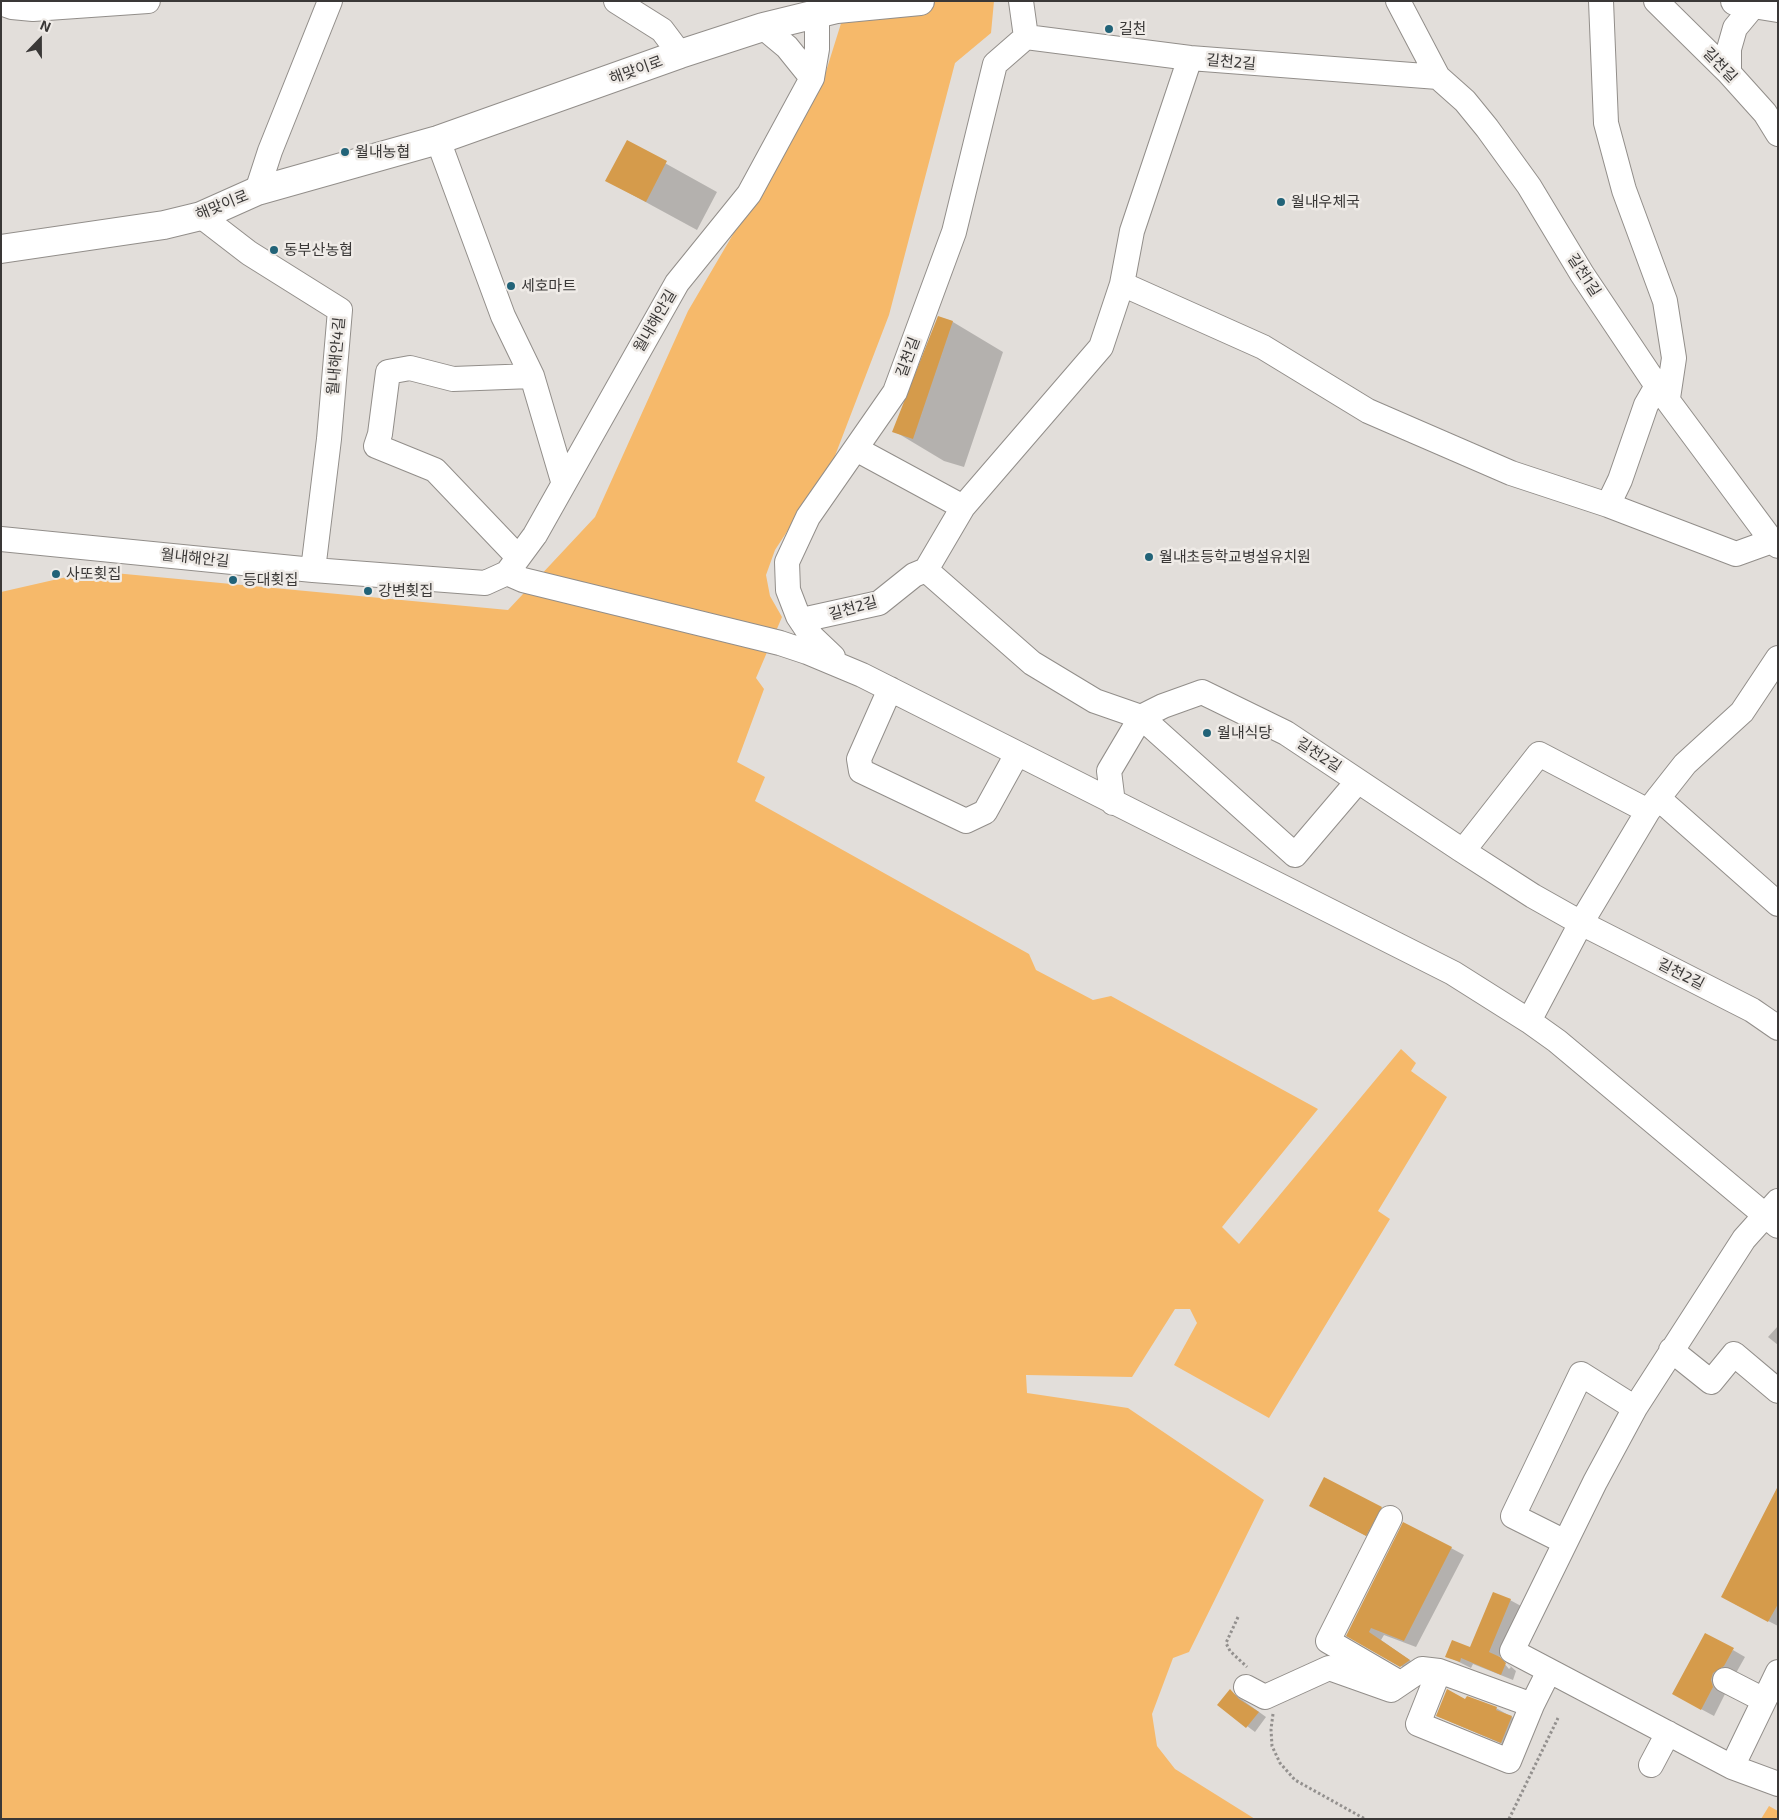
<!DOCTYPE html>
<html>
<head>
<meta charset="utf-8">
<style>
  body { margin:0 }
  #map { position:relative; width:1779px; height:1820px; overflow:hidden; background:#e2deda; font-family:"Exo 2",sans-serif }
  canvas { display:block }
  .frame { position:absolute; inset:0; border:2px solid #3a3837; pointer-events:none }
  .north { position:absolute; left:15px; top:15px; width:50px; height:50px; -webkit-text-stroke:4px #efebe7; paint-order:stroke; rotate:22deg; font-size:14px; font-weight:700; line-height:20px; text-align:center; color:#3a3837 }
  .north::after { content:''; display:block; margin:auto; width:18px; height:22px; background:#3a3837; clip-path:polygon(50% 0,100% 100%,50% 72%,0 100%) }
</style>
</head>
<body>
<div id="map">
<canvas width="1779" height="1820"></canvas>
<div class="frame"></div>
<div class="north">N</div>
</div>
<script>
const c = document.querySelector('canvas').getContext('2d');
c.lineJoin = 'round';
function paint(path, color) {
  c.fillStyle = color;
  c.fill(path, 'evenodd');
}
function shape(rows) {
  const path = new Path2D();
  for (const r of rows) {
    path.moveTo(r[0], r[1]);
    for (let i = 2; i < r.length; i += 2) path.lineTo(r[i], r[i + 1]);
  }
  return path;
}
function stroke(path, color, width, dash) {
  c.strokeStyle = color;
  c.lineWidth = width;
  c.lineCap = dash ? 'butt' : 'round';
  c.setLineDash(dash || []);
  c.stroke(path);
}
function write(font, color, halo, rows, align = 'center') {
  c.font = font + ' "Exo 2","Noto Sans KR",sans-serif';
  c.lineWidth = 5;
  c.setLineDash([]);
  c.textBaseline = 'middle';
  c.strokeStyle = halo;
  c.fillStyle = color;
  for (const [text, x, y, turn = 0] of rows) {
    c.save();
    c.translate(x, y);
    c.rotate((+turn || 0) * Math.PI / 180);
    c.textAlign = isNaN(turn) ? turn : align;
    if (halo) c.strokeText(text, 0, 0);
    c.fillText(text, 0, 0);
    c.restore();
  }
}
paint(shape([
  [848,1,994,1,991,33,955,63,889,315,833,461,775,550,766,575,770,596,782,617,756,678,764,689,737,762,765,777,755,801,1029,954,1036,970,1093,1000,1111,996,1318,1109,1222,1227,1239,1244,1401,1049,1416,1063,1411,1071,1447,1097,1378,1211,1390,1219,1269,1418,1174,1365,1197,1323,1190,1309,1175,1309,1132,1377,1026,1375,1027,1393,1128,1408,1264,1500,1189,1652,1173,1658,1152,1714,1157,1746,1175,1769,1255,1819,1,1819,1,592,93,571,508,610,595,517,688,311,823,81],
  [1769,1806,1778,1811,1778,1819,1761,1819]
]), '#f6b96a');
paint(shape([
  [627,142,717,192,697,230,607,181],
  [938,318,953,322,1003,352,964,467,944,461,894,431],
  [1778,1326,1778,1345,1768,1337],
  [1325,1478,1394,1515,1378,1542,1323,1513],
  [1778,1489,1778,1626,1735,1604],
  [1451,1548,1464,1555,1416,1647,1384,1635,1381,1640,1421,1668,1413,1673,1348,1635],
  [1510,1600,1521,1606,1500,1657,1498,1656,1509,1669,1511,1667,1506,1662,1516,1671,1513,1680,1473,1664,1471,1668,1447,1656,1471,1648],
  [1733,1650,1745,1657,1736,1673,1723,1688,1725,1694,1714,1716,1686,1701],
  [1230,1691,1266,1717,1255,1732,1219,1705],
  [1466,1700,1496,1708,1524,1724,1514,1749,1437,1716]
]), '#0003');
paint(shape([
  [627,140,667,161,646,202,605,181],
  [938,316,953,321,913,439,892,432],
  [1324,1477,1382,1507,1366,1536,1309,1506],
  [1778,1486,1778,1604,1768,1622,1721,1597],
  [1403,1522,1452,1547,1404,1641,1371,1628,1369,1632,1410,1660,1400,1667,1346,1636],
  [1493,1592,1511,1599,1489,1652,1500,1657,1506,1663,1501,1675,1461,1658,1460,1662,1445,1657,1452,1640,1470,1647],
  [1705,1633,1734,1648,1724,1666,1713,1673,1711,1680,1713,1687,1701,1710,1672,1694],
  [1230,1689,1239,1699,1259,1712,1246,1728,1217,1705],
  [1447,1689,1465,1699,1467,1696,1497,1707,1496,1710,1512,1716,1501,1743,1436,1716]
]), '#d59b4b');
const minor = shape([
  [616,1,662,30,680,54],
  [1398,1,1438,77,1465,101,1487,128,1529,186,1582,274,1657,386,1772,541,1778,546],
  [1601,1,1606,123,1624,190,1665,301,1674,358,1668,398],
  [1656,1,1729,73,1765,113,1778,134],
  [1,3,12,7,33,9,148,1],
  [1026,37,1190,58,1438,77],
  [1729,73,1729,49,1735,28,1755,4],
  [812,78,817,49,817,13],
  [438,140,503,316,532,376,563,481],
  [257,191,270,151,330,1],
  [201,216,249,253,340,310,329,439,313,570],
  [1122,284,1263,347,1368,411,1511,473,1608,505,1736,554,1772,541],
  [856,449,963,507],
  [1608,505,1620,480,1646,405,1657,386],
  [1,539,313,570,485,583,507,573,535,535,677,283,749,194,812,78,787,47,763,27],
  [518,557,435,470,376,446,380,434,388,372,410,368,453,379,532,376],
  [926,570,1032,663,1095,701,1141,717,1163,706,1202,692,1286,733,1460,849,1533,896,1581,923,1648,811,1539,754,1463,851],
  [507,573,523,580,780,643,807,652,862,675,1453,973,1529,1021,1557,1041,1778,1226],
  [802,620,879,603,914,575,926,570,963,507,1101,347,1122,284,1132,231,1190,58],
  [833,657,812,637,798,616,788,590,787,562,808,517,895,392,954,232,995,64,1026,37,1021,1],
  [890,689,859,759,861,771,966,821,985,812,1017,754],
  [1658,798,1778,904],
  [1113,803,1109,771,1141,717,1295,855,1358,781],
  [1648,811,1685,764,1742,712,1778,658],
  [1529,1021,1581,923,1752,1010,1778,1028],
  [1778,1201,1744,1239,1635,1408,1595,1482,1512,1651,1732,1767,1778,1784],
  [1671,1350,1711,1382,1734,1354,1778,1391],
  [1390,1518,1328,1641,1395,1680],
  [1565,1542,1513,1516,1581,1374,1635,1408],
  [1439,1671,1418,1724,1509,1761,1532,1705],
  [1725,1680,1764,1700],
  [1246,1687,1265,1697,1329,1668,1391,1690,1422,1669,1439,1671,1532,1705,1549,1671],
  [1651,1765,1668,1733],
  [1732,1767,1778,1672]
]);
const major = shape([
  [1735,1,1778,8],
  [1,249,164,225,201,216,257,191,438,140,680,54,763,27,837,9,920,1]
]);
stroke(minor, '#928e8a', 26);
stroke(major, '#928e8a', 30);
stroke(shape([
  [1238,1617,1226,1643,1230,1651,1247,1667],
  [1273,1714,1271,1729,1272,1746,1280,1763,1295,1780,1365,1819],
  [1509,1819,1558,1718]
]), '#93908e', 3, [2.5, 2.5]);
stroke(minor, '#fff', 24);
stroke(major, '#fff', 28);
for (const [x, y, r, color] of [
  [1109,29,5,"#226378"],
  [345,152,5,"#226378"],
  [1281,202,5,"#226378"],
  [274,250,5,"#226378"],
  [511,286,5,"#226378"],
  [1149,557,5,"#226378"],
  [56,574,5,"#226378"],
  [233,580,5,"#226378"],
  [368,591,5,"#226378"],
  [1207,733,5,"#226378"]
]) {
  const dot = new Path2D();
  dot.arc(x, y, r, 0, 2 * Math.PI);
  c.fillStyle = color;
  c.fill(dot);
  stroke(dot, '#efebe7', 2);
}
write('15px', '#3a3837', '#efebe7', [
  ["길천",1119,29],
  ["월내농협",355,152],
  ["월내우체국",1291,202],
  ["동부산농협",284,250],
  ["세호마트",521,286],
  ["월내초등학교병설유치원",1159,557],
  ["사또횟집",66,574],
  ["등대횟집",243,580],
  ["강변횟집",378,591],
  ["월내식당",1217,733]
], 'left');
write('15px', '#3a3837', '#efebe7', [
  ["길천2길",1231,62,5],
  ["길천길",1720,65,46],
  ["해맞이로",636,70,-20],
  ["해맞이로",222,205,-22],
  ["길천1길",1584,275,57],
  ["월내해안길",655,321,-60],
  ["월내해안4길",336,356,-85],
  ["길천길",908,357,-70],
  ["월내해안길",195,558,6],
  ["길천2길",853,608,-16],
  ["길천2길",1319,755,33],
  ["길천2길",1681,974,27]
]);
</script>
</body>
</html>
